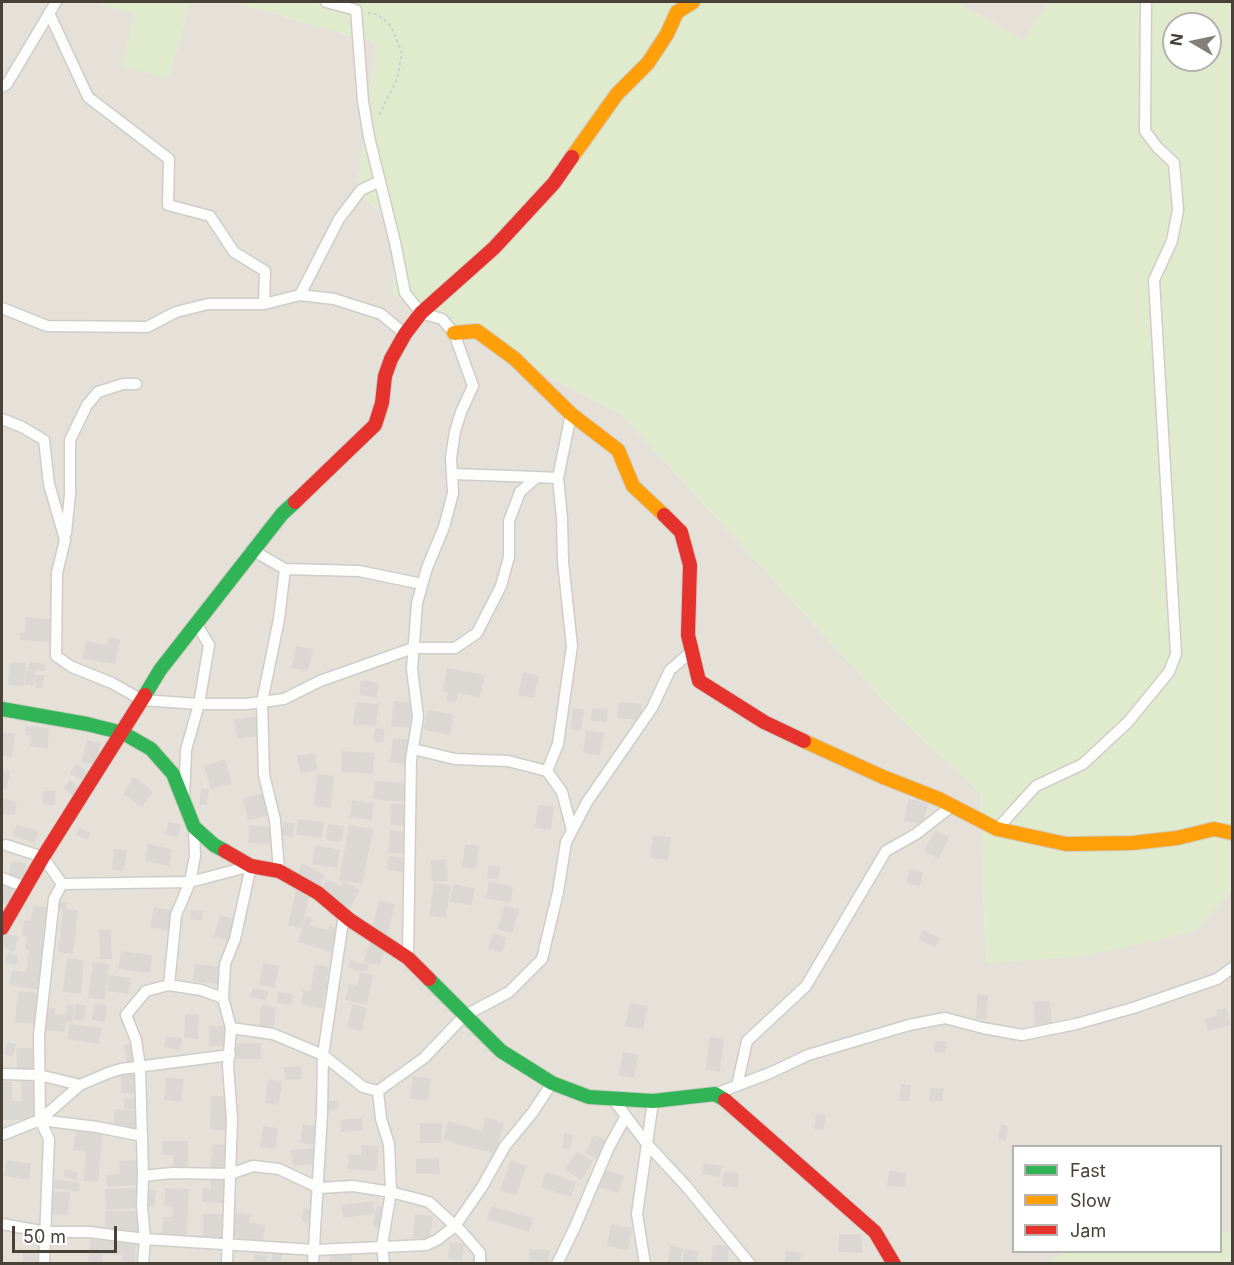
<!DOCTYPE html>
<html>
<head>
<meta charset="utf-8">
<style>
  body { margin:0 }
  #map { position:relative; width:1234px; height:1265px; overflow:hidden; background:#f1efec; font-family:Inter,sans-serif }
  canvas { display:block }
  .frame { position:absolute; inset:0; border:3px solid #484137; pointer-events:none }
  .legend { position:absolute; left:1012px; top:1145px; width:210px; height:108px; box-sizing:border-box; background:#fff; border:2px solid #b6b3af; margin:0; padding:8px 10px; list-style:none; font-size:18px; color:#484137 }
  .legend li { display:flex; align-items:center; gap:12px; height:30px }
  .legend b { width:30px; border:2px solid #b6b3af }
  .north { position:absolute; left:1162px; top:12px; width:60px; height:60px; box-sizing:border-box; background:#fff; border:2px solid #b6b3af; border-radius:50%; rotate:279deg; font-size:16px; font-weight:700; line-height:24px; text-align:center; color:#484137 }
  .north::after { content:''; display:block; margin:auto; width:21px; height:27px; background:#837e76; clip-path:polygon(50% 0,100% 100%,50% 72%,0 100%) }
  .scale { position:absolute; left:12px; top:1226px; width:105px; height:27px; box-sizing:border-box; border:3px solid #484137; border-top:0; padding-left:8px; font-size:18px; line-height:21px; white-space:nowrap; color:#484137; -webkit-text-stroke:4px #fff; paint-order:stroke }
</style>
</head>
<body>
<div id="map">
<canvas width="1234" height="1265"></canvas>
<div class="frame"></div>
<ul class="legend">
<li><b style="height:8px;background:#30b455"></b>Fast</li>
<li><b style="height:8px;background:#ff9f0a"></b>Slow</li>
<li><b style="height:8px;background:#e5322d"></b>Jam</li>
</ul>
<div class="north">N</div>
<div class="scale">50 m</div>
</div>
<script>
const c = document.querySelector('canvas').getContext('2d');
c.lineJoin = 'round';
function paint(path, color) {
  c.fillStyle = color;
  c.fill(path, 'evenodd');
}
function shape(rows) {
  const path = new Path2D();
  for (const r of rows) {
    path.moveTo(r[0], r[1]);
    for (let i = 2; i < r.length; i += 2) path.lineTo(r[i], r[i + 1]);
  }
  return path;
}
function stroke(path, color, width, dash) {
  c.strokeStyle = color;
  c.lineWidth = width;
  c.lineCap = dash ? 'butt' : 'round';
  c.setLineDash(dash || []);
  c.stroke(path);
}
paint(shape([
  [2,2,94,2,134,13,169,78,190,2,233,2,376,43,357,194,395,222,393,295,622,415,899,717,980,793,986,963,1193,932,1232,890,1232,1233,1221,1232,1220,1146,1014,1146,1014,1252,1063,1252,1050,1263,2,1264],
  [956,2,1049,2,1023,40]
]), '#e5e1d9');
paint(shape([
  [94,2,190,2,169,78,122,67,134,13],
  [233,2,956,2,1023,40,1049,2,1232,2,1232,890,1193,932,1080,957,986,963,980,793,899,717,622,415,393,295,395,222,357,194,376,43],
  [1174,24,1210,24,1210,60,1174,60],
  [1221,1232,1232,1233,1232,1263,1050,1263,1063,1252,1220,1252]
]), '#dfebcc');
paint(shape([
  [26,617,51,619,49,642,20,640,20,633,25,633],
  [109,637,120,639,115,664,83,659,86,641,107,645],
  [296,646,313,649,308,671,292,668],
  [10,662,26,663,24,686,8,685],
  [29,662,46,664,45,671,28,670],
  [447,668,485,675,480,697,458,693,456,702,446,701,448,692,443,691],
  [26,671,35,671,34,686,25,685],
  [523,672,539,676,534,698,518,695],
  [36,675,44,675,43,688,35,688],
  [361,680,379,683,377,698,359,695],
  [394,701,412,703,409,728,391,726],
  [356,702,379,704,376,726,353,724],
  [618,702,642,704,640,720,617,718],
  [573,708,584,709,581,731,571,729],
  [592,708,608,709,607,722,591,721],
  [427,710,453,714,450,735,424,730],
  [255,716,260,735,238,739,234,720],
  [26,726,49,728,48,749,30,746,31,735,26,735],
  [375,728,385,729,383,742,373,741],
  [586,730,604,733,600,756,583,753],
  [2,732,15,734,12,758,2,756],
  [393,738,409,740,406,764,390,762],
  [87,740,101,743,95,765,81,762],
  [342,751,374,753,373,774,341,772],
  [315,753,318,770,300,773,297,756],
  [225,759,232,783,211,789,204,766],
  [75,764,87,771,82,780,70,774],
  [2,770,10,771,7,789,2,788],
  [317,774,334,776,331,808,314,806],
  [134,777,153,791,142,807,123,794],
  [70,780,81,789,74,797,63,788],
  [375,781,405,783,404,802,373,799],
  [201,788,209,789,207,805,199,804],
  [43,791,56,791,55,805,42,804],
  [264,793,269,816,248,820,243,798],
  [2,799,17,801,15,815,2,814],
  [908,799,928,803,923,825,904,821],
  [352,800,374,803,372,820,350,817],
  [391,804,406,804,405,826,390,825],
  [538,805,554,806,551,830,535,828],
  [298,819,324,822,322,838,296,835],
  [168,822,181,824,178,837,166,834],
  [284,822,295,824,293,837,281,835],
  [328,824,344,826,342,842,326,840],
  [17,825,39,831,35,843,13,836],
  [249,825,273,827,271,844,248,843],
  [349,825,373,829,362,884,339,880],
  [80,828,91,833,87,840,76,834],
  [390,830,406,832,404,854,388,853],
  [935,830,949,837,939,859,924,852],
  [653,835,671,837,668,860,650,858],
  [148,844,172,849,169,866,145,861],
  [465,844,479,846,476,869,462,867],
  [315,845,340,850,337,868,312,864],
  [114,849,127,850,124,871,112,870],
  [389,856,406,858,404,872,387,870],
  [446,859,448,881,432,882,431,860],
  [11,861,26,863,23,878,9,875],
  [302,863,325,875,319,887,296,875],
  [489,865,500,867,498,879,487,878],
  [909,869,923,872,920,886,906,883],
  [327,879,341,886,344,881,360,890,350,909,319,893],
  [489,881,513,887,510,903,486,898],
  [2,883,14,888,7,905,2,903],
  [434,883,451,885,446,918,429,916],
  [453,884,475,888,472,905,450,902],
  [296,890,310,893,302,928,288,925],
  [379,900,395,904,387,937,371,933],
  [60,902,67,903,66,909,78,910,73,954,58,952,63,910,59,909],
  [33,905,49,908,40,990,9,985,12,970,26,972,29,950,25,950,27,937,22,936,24,920,31,921],
  [505,905,519,909,512,933,497,929],
  [154,907,175,911,171,931,150,927],
  [191,910,203,911,202,921,190,919],
  [220,915,236,919,231,941,214,937],
  [306,916,313,918,310,925,327,930,329,926,339,929,332,952,298,942],
  [99,930,111,930,112,959,100,959],
  [923,930,940,938,935,947,919,939],
  [4,932,19,937,14,952,2,947],
  [493,933,507,938,502,953,488,948],
  [370,941,386,945,380,966,364,962],
  [121,951,152,955,150,973,118,969],
  [7,953,18,955,16,965,5,963],
  [67,958,84,960,81,994,63,992],
  [350,960,369,965,367,972,348,968],
  [93,962,109,964,105,1000,88,998],
  [263,963,279,966,275,988,259,985],
  [195,964,221,967,219,984,193,981],
  [315,964,329,967,322,1009,301,1005,303,990,310,991],
  [360,972,373,975,367,1005,345,1000,349,984,357,986],
  [109,975,131,978,128,994,107,991],
  [253,988,268,991,266,1001,250,997],
  [18,991,38,993,34,1024,15,1022],
  [278,992,293,994,292,1005,277,1003],
  [977,994,988,995,987,1019,976,1019],
  [1050,1001,1052,1023,1035,1025,1033,1002],
  [630,1003,648,1006,643,1029,625,1026],
  [67,1004,74,1005,72,1023,66,1022,65,1032,45,1030,47,1008,55,1008,55,1014,66,1015],
  [75,1004,86,1005,84,1021,74,1020],
  [94,1004,107,1005,105,1022,92,1020],
  [352,1004,367,1008,362,1031,347,1028],
  [261,1005,276,1007,274,1028,259,1026],
  [1226,1008,1231,1025,1208,1031,1204,1019,1217,1015,1216,1010],
  [185,1014,199,1014,198,1039,184,1038],
  [69,1024,102,1028,99,1044,67,1039],
  [209,1026,225,1026,225,1046,209,1046],
  [166,1036,182,1038,180,1050,164,1047],
  [709,1037,724,1039,720,1072,706,1070],
  [935,1041,947,1042,945,1053,934,1052],
  [7,1042,16,1044,13,1057,4,1054],
  [234,1043,261,1043,261,1059,234,1059],
  [135,1044,138,1063,127,1064,124,1045],
  [16,1048,33,1048,34,1069,17,1070],
  [623,1052,638,1055,634,1078,619,1075],
  [301,1066,302,1079,285,1080,284,1067],
  [122,1071,137,1072,136,1094,121,1093],
  [413,1076,431,1078,428,1101,410,1099],
  [22,1077,37,1077,36,1120,2,1120,2,1081,12,1082,12,1101,21,1101],
  [166,1077,184,1079,181,1102,164,1100],
  [268,1079,282,1081,279,1105,265,1103],
  [901,1084,911,1085,909,1101,899,1101],
  [930,1088,944,1089,942,1101,929,1100],
  [211,1096,229,1096,228,1130,210,1130],
  [124,1098,138,1099,138,1110,124,1109],
  [338,1100,339,1109,328,1111,327,1101],
  [115,1109,140,1111,138,1130,113,1128],
  [816,1114,826,1115,824,1130,814,1129],
  [362,1118,363,1130,341,1132,340,1120],
  [486,1118,504,1123,496,1154,443,1140,448,1121,482,1131],
  [420,1123,442,1123,442,1143,420,1143],
  [303,1124,318,1126,315,1145,300,1143],
  [1001,1124,1008,1126,1006,1141,998,1139],
  [263,1126,278,1128,276,1149,260,1147],
  [76,1129,103,1132,98,1182,83,1181,86,1152,73,1150],
  [564,1133,573,1135,570,1149,562,1148],
  [594,1135,609,1142,599,1161,585,1153],
  [162,1141,188,1141,188,1168,173,1169,173,1155,163,1155],
  [213,1144,229,1145,226,1170,210,1168],
  [362,1145,379,1146,377,1171,347,1169,349,1154,361,1155],
  [316,1148,317,1164,293,1166,291,1150],
  [577,1151,593,1161,581,1180,565,1170],
  [439,1158,440,1174,416,1174,416,1159],
  [7,1160,31,1164,29,1180,4,1176],
  [137,1160,138,1185,107,1187,106,1175,120,1174,119,1161],
  [511,1160,527,1166,516,1195,500,1190],
  [704,1163,722,1166,720,1177,702,1174],
  [65,1169,78,1172,77,1180,63,1177],
  [603,1169,624,1176,618,1193,598,1187],
  [889,1171,906,1173,905,1187,887,1186],
  [546,1172,576,1182,571,1197,541,1187],
  [724,1172,739,1173,737,1188,722,1186],
  [55,1179,80,1183,79,1192,54,1188],
  [211,1179,226,1180,225,1203,202,1202,203,1188,211,1189],
  [138,1188,139,1208,106,1210,105,1189],
  [165,1188,189,1189,187,1236,162,1235,163,1217,172,1217,173,1207,164,1206],
  [146,1189,156,1191,154,1207,143,1206],
  [52,1191,70,1192,68,1215,50,1214],
  [373,1201,375,1214,343,1218,341,1205],
  [376,1205,385,1207,381,1228,373,1227],
  [491,1206,533,1218,529,1232,487,1219],
  [304,1208,314,1210,311,1223,302,1222],
  [105,1211,139,1211,139,1233,105,1233],
  [236,1213,250,1215,249,1222,265,1225,263,1242,232,1237],
  [203,1214,225,1214,224,1237,203,1237],
  [415,1214,433,1216,430,1240,413,1238],
  [611,1224,632,1228,628,1250,607,1246],
  [839,1234,862,1234,862,1253,838,1252],
  [90,1239,136,1243,135,1263,121,1263,122,1255,103,1254,102,1263,88,1263],
  [450,1242,464,1244,462,1261,448,1259],
  [713,1245,729,1246,728,1263,711,1263],
  [670,1246,683,1248,680,1263,668,1263],
  [529,1249,550,1250,549,1263,529,1263],
  [684,1249,698,1251,697,1263,682,1263],
  [23,1250,41,1250,41,1263,23,1263],
  [331,1250,353,1253,351,1263,329,1263],
  [273,1251,282,1252,281,1263,271,1263],
  [786,1251,801,1253,800,1263,784,1263],
  [255,1254,268,1256,267,1263,253,1263]
]), '#dbd8d4');
const street = shape([
  [326,2,356,10,363,101,369,137,395,242,405,293,421,313,442,319,454,333,473,386,461,412,455,431,451,458,453,493,444,527,427,568,417,603,412,669,418,717,411,760,408,958],
  [49,13,88,97,169,159,168,205,210,216,234,252,265,271,264,304],
  [2,87,7,84,56,2],
  [300,295,339,219,361,190,378,182],
  [2,308,47,326,147,327,176,312,208,304,264,304,300,295,334,299,381,314,405,334],
  [2,419,22,427,44,440,49,484,65,540,57,573,56,656,72,667,112,683,142,700,199,704,246,704,284,699,320,681,413,648,455,648,477,633,501,586,509,557,509,521,520,492,537,477,558,478],
  [452,474,537,477],
  [66,533,70,494,70,440,87,405,98,392,123,384,136,384],
  [252,550,285,569,359,571,422,584],
  [413,749,455,759,508,761,547,771,562,792,572,830],
  [547,771,558,744,572,646,563,562,562,518,558,478,571,414],
  [184,798,186,750,199,704,209,645,196,623],
  [194,827,195,856,190,882,176,915,169,985,201,990,223,998],
  [997,829,1036,786,1083,764,1128,722,1169,672,1176,654,1154,280,1172,241,1178,210,1174,163,1157,147,1145,131,1146,2],
  [6,845,43,857,62,884,190,882,251,866,235,939,225,964,223,998,231,1028,273,1034,323,1055,363,1087,378,1091,381,1119,389,1144,391,1192,429,1202,462,1232,480,1253,480,1264],
  [279,871,275,820,264,775,262,702,279,619,285,569],
  [2,878,25,887],
  [2,1074,39,1075,80,1085],
  [737,1086,747,1041,806,986,886,851,916,834,952,806],
  [378,1091,424,1058,464,1016,509,992,542,959,558,892,566,842,587,802,652,708,670,670,692,651],
  [715,1094,770,1073,808,1055,909,1025,945,1018,983,1028,1022,1035,1076,1024,1133,1008,1217,979,1232,968],
  [613,1099,647,1144,637,1214,645,1264],
  [653,1101,647,1144,686,1186,750,1264],
  [40,1120,97,1127,142,1136],
  [2,1135,40,1120,80,1085,108,1073,121,1069,230,1055],
  [143,1176,172,1173,230,1174,253,1166,279,1169,319,1188,353,1186,391,1192,382,1245,384,1264],
  [2,1224,46,1232,89,1232,145,1239,315,1250,426,1245,437,1240,455,1226,482,1187,505,1146,533,1112,552,1083],
  [44,1264,49,1139,40,1120,39,1035,54,899,62,884],
  [143,1264,145,1239,142,1207,143,1176,140,1067,136,1040,126,1015,146,991,169,985],
  [227,1264,232,1119,228,1066,231,1028],
  [313,1264,322,1113,323,1055,344,915],
  [557,1264,574,1229,609,1147,626,1116]
]);
const fast = shape([
  [145,695,160,670,282,514,295,502],
  [2,709,87,724,123,733,151,749,173,774,194,827,214,845,225,851],
  [429,979,501,1051,552,1083,589,1097,653,1101,715,1094,725,1100]
]);
const slow = shape([
  [572,157,617,94,648,63,667,34,677,12,693,2],
  [454,333,477,331,515,359,571,414,618,450,633,486,664,515],
  [804,741,883,777,939,799,997,829,1066,844,1132,843,1177,838,1214,829,1232,833]
]);
const jam = shape([
  [295,502,375,425,382,403,385,376,391,359,405,334,421,313,494,248,554,183,572,157],
  [664,515,681,532,690,565,688,635,699,681,764,722,804,741],
  [225,851,251,866,279,871,318,893,350,920,408,958,429,979],
  [2,928,43,857,145,695],
  [725,1100,875,1232,894,1264]
]);
stroke(street, '#cfcdc9', 13);
stroke(fast, '#d1ccc3', 16);
stroke(slow, '#d1ccc3', 16);
stroke(jam, '#d1ccc3', 16);
stroke(shape([
  [368,13,377,14,391,26,402,53,397,79,379,115]
]), '#d1cfcc', 2, [3, 3]);
stroke(street, '#fdfdfc', 10);
stroke(fast, '#30b455', 14);
stroke(slow, '#ff9f0a', 14);
stroke(jam, '#e5322d', 14);
</script>
</body>
</html>
